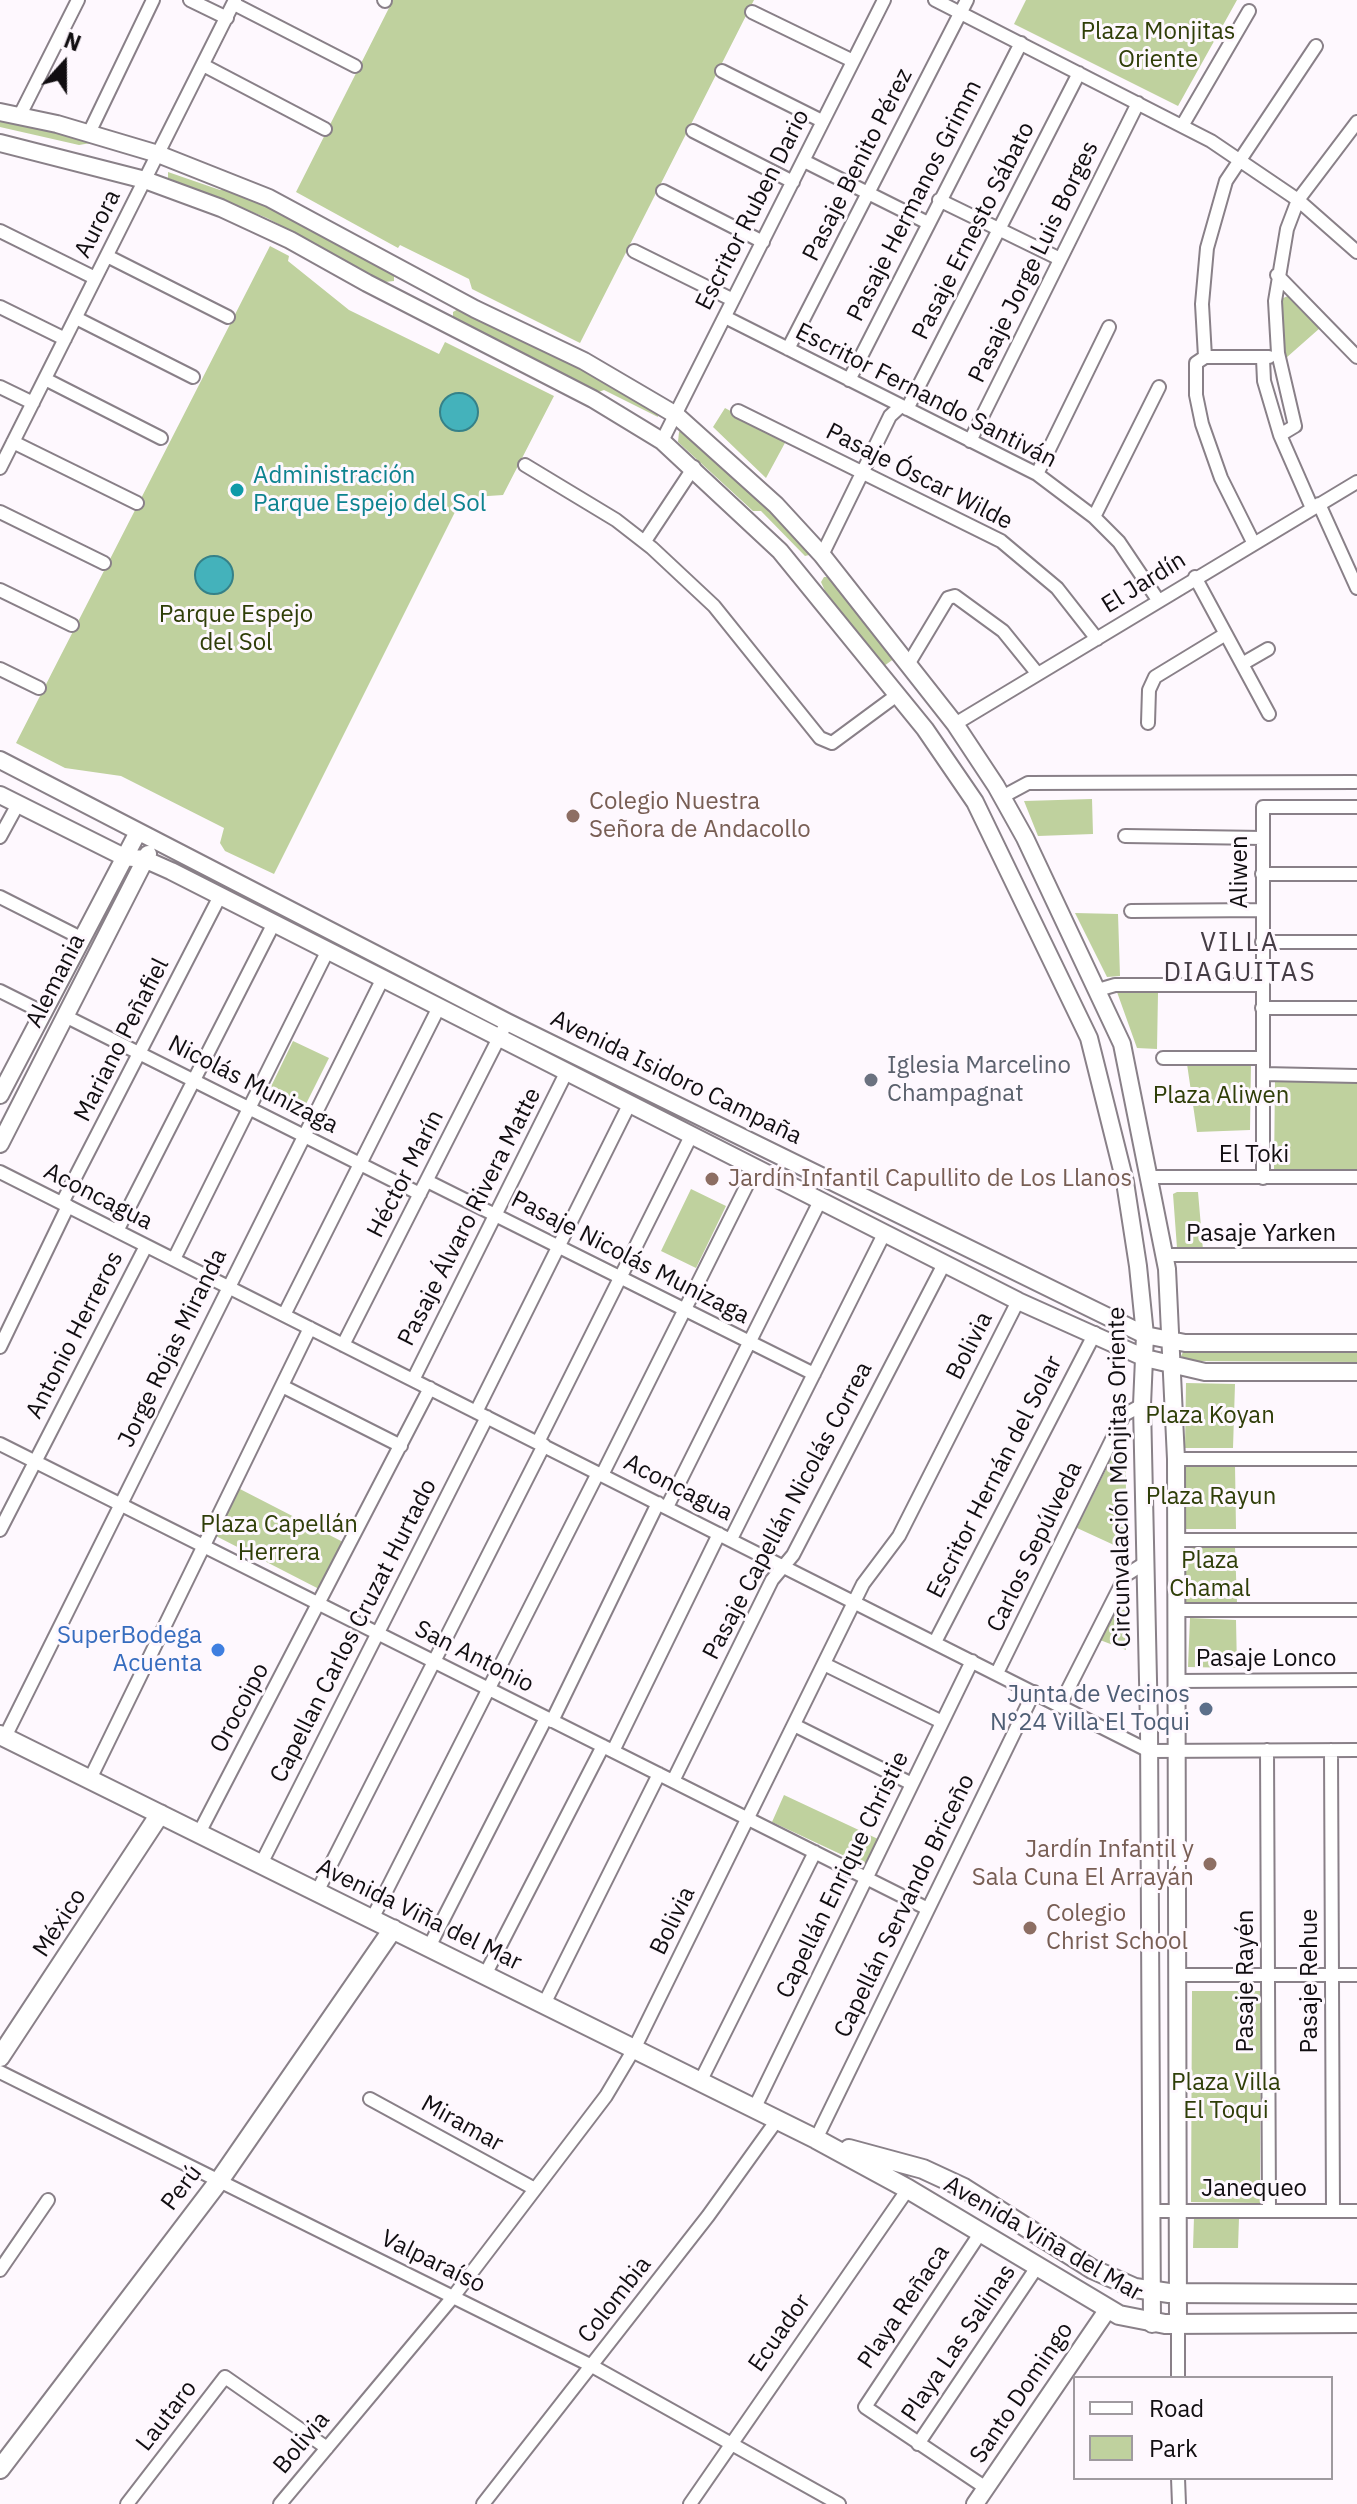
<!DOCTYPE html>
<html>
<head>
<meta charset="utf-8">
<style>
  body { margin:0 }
  #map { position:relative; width:1357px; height:2504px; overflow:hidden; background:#fef8fe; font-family:"IBM Plex Sans",sans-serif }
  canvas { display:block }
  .legend { position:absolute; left:1073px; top:2376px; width:260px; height:104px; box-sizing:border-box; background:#fef8fe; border:2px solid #9f9a9f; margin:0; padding:10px 14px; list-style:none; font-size:24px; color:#110e11 }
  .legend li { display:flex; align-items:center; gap:16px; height:40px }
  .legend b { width:40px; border:2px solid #9f9a9f }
  .north { position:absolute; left:24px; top:24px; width:80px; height:80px; -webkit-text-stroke:6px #fef8fe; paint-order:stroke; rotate:21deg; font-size:22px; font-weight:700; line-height:32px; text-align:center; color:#110e11 }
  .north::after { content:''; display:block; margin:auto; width:28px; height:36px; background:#110e11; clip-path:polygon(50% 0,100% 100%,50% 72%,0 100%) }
</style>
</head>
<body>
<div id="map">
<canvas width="1357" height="2504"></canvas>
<ul class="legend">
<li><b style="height:10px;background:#fff"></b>Road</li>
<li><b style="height:22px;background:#bfd19e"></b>Park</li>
</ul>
<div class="north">N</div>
</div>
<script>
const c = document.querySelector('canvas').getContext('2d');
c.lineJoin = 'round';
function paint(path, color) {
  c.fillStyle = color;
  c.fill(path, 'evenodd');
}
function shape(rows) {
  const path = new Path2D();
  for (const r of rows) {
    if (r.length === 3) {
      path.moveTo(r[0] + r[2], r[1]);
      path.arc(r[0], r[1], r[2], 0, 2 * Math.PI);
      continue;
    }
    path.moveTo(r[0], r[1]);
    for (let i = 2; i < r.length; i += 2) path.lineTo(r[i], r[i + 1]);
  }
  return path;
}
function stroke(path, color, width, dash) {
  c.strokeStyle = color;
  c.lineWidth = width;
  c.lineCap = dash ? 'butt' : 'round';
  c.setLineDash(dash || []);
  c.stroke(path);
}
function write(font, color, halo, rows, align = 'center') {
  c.font = font + ' "IBM Plex Sans",sans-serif';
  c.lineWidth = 6;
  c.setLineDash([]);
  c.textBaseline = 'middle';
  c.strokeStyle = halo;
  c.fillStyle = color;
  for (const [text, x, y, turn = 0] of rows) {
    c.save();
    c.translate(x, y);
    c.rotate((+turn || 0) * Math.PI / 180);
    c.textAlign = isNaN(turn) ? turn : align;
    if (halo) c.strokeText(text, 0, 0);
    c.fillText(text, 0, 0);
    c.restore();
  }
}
paint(shape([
  [393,0,754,0,580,343,472,289,469,279,400,245,398,248,296,192],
  [1026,0,1237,0,1178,106,1014,24],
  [0,114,143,156,143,159,91,143,79,145,0,127],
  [168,172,220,190,232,189,274,207,394,273,394,281,385,282,267,218,168,178],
  [270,246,289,256,288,261,349,310,439,354,445,342,554,396,503,495,459,498,456,510,274,874,225,851,220,843,224,828,121,776,65,768,16,743],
  [1290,295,1320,328,1286,358,1281,306,1281,299],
  [460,308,584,369,657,411,658,417,604,390,596,393,453,320,453,312],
  [725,408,786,441,766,478,713,427],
  [679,432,686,432,794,533,809,555,805,556,761,511,753,511,678,442],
  [824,577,830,577,895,658,884,666,825,591,821,582],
  [1092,799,1093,834,1038,836,1024,801],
  [1075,913,1118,914,1120,976,1107,977],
  [1117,992,1158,993,1157,1049,1137,1048],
  [293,1041,329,1058,300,1116,265,1099],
  [1187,1064,1251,1064,1250,1130,1197,1132],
  [1275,1080,1357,1081,1357,1169,1274,1169],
  [691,1189,726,1206,696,1268,661,1251],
  [1177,1192,1198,1192,1203,1250,1177,1248,1173,1194],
  [1357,1348,1357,1362,1190,1361,1181,1356,1184,1350],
  [1186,1383,1235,1384,1233,1448,1185,1448],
  [1125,1431,1127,1551,1077,1528],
  [1235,1465,1236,1529,1186,1529,1185,1466],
  [238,1488,343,1542,319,1589,214,1535],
  [1235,1546,1237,1603,1185,1603,1185,1547],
  [1125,1591,1126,1650,1100,1640],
  [1190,1618,1236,1620,1237,1668,1188,1667],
  [784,1795,878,1839,866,1866,772,1822],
  [1192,1991,1261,1991,1260,2203,1191,2202],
  [1194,2217,1239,2218,1238,2248,1193,2248]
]), '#bfd19e');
const water = shape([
  [459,412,19],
  [214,575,19]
]);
paint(water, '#44b2bb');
stroke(water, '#358188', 2);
const minor = shape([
  [190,0,227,18],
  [384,0,385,1],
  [935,0,1211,141,1298,200,1357,252],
  [234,4,355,66],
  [752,12,853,61],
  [203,65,325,129],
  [722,71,822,121],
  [20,115,78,0],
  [1182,126,1249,11],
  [693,131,793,182],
  [89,133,153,0],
  [804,161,928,223],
  [663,191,763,242],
  [939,200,1060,259],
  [0,231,95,278],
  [634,251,733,300],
  [107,256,228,317],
  [1277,275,1357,357],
  [0,307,65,339],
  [725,317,1037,474,1094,517,1119,542,1158,600],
  [76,318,193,377],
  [788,349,967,0],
  [1205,357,1269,357],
  [1263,359,1264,381,1280,435,1312,508],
  [45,379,161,438],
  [849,380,1021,43],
  [0,387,33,403],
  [907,409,1079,73],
  [738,411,1001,541,1057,588,1097,639],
  [1280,435,1295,426,1278,353,1275,301,1287,229,1298,200,1357,122],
  [662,441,884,0],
  [970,441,1138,103],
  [13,442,137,503],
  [525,465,616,520,652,548,714,606,820,738,832,743,897,695],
  [0,468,235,0],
  [1037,474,1109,327],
  [1319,504,1357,588],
  [0,512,104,563],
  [1094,517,1159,387],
  [645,541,694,467],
  [1253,542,1221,478,1202,424,1196,395,1196,363,1205,357,1202,304,1207,248,1226,181,1316,46],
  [822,555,890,416,901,406],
  [1195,577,1269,714],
  [0,590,72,625],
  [909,663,948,598,955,596,1003,631,1037,673],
  [1242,664,1268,649],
  [0,669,39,688],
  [1148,723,1149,690,1155,677,1224,635],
  [955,724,1357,482],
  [1002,797,1028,783,1355,782],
  [1125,836,1263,838],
  [0,837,18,804],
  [1262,874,1357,874],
  [0,897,81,938],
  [1131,911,1262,910],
  [1262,942,1357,942],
  [1098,990,1115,985,1261,985],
  [0,991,42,1012],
  [1262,1008,1357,1008],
  [65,1016,420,1194],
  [1163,1058,1263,1058],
  [1263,1074,1357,1076],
  [0,1172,1149,1751,1357,1750],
  [1151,1177,1357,1177],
  [1263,1178,1263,807,1357,807],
  [427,1181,814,1374],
  [62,1203,220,896],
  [117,1231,273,925],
  [1165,1255,1357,1255],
  [174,1259,327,952],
  [284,1315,438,1009],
  [343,1345,507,1022],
  [0,1347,68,1206],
  [413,1380,566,1073],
  [282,1386,401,1446],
  [476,1412,629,1105],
  [538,1442,691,1136],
  [0,1444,928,1909],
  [1176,1459,1357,1459],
  [602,1475,755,1169],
  [667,1507,820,1201],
  [0,1530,146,1246],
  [731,1539,884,1234],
  [1175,1540,1357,1540],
  [1175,1610,1357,1610],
  [935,1642,1095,1333],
  [824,1664,942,1722],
  [997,1673,1124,1415,1142,1405],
  [1175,1681,1357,1680],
  [1060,1705,1126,1575,1145,1563],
  [552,1721,658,1503],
  [794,1725,912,1784],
  [5,1737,382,980],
  [1267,1750,1269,2211],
  [1331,1750,1333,2211],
  [613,1751,719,1534],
  [90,1779,310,1328],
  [673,1781,772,1580,793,1555,944,1264],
  [199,1833,430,1388],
  [261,1864,487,1417],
  [317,1892,544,1445],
  [372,1919,598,1473],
  [429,1947,546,1718],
  [485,1975,603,1746],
  [1177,1975,1357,1975],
  [544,2004,659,1774],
  [0,2072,592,2366,839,2504],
  [700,2082,815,1852],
  [370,2099,533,2188],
  [754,2109,972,1661],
  [816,2139,1034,1692],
  [1151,2211,1357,2211],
  [981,2232,865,2407,986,2488],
  [0,2270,48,2200],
  [1178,2323,1178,2378],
  [918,2444,1037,2267],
  [1178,2478,1179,2504],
  [127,2504,225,2377,327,2448],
  [280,2504,453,2297,606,2096,634,2049,863,1584,899,1536,1018,1301],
  [483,2504,708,2216,777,2120],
  [690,2504,908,2189]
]);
const tertiary = shape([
  [0,112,57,124,158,154,269,198,475,309,584,361,676,415,776,505,822,555,955,724,996,786,1025,838,1122,1044,1167,1269,1176,1459,1178,2323],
  [0,143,145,180,221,208,290,240,367,283,593,399,662,441,780,551,925,729,975,802,1089,1038,1125,1182,1138,1266,1145,1335,1142,1405,1149,1726,1152,2324],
  [0,760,507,1022,1145,1335,1185,1343,1357,1343],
  [0,795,124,857,144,859,171,871,1018,1301,1145,1358,1205,1372,1357,1372],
  [0,1095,138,832],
  [0,1144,148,854],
  [975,2504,1108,2309]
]);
const secondary = shape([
  [0,1735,816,2139,908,2189,1119,2315,1165,2324,1357,2323],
  [0,2057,160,1814],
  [849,2149,923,2169,964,2188,1092,2269,1135,2288,1169,2293,1357,2294],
  [0,2469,219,2181,393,1929]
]);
stroke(minor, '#898088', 16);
stroke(tertiary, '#898088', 20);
stroke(secondary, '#898088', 22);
stroke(minor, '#fff', 12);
stroke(tertiary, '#fff', 16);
stroke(secondary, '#fff', 18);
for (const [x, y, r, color] of [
  [237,490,8,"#0f9aa8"],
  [573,816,8,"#8d6e63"],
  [871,1080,8,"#6b7280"],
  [712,1179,8,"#8d6e63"],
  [218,1650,8,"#3f7fe0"],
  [1206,1709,8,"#5c6f8a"],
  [1210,1864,8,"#8d6e63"],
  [1030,1928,8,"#8d6e63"]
]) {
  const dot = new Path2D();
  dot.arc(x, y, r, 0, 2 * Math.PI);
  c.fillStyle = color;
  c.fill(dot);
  stroke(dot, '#fef8fe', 3);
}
write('24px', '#2f3e08', '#fef8fe', [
  ["Plaza Monjitas",1158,32],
  ["Oriente",1158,60],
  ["Parque Espejo",236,615],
  ["del Sol",236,643],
  ["Plaza Aliwen",1221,1096],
  ["Plaza Koyan",1210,1416],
  ["Plaza Rayun",1211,1497],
  ["Plaza Capellán",279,1525],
  ["Herrera",279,1553],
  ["Plaza",1210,1561],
  ["Chamal",1210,1589],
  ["Plaza Villa",1226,2083],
  ["El Toqui",1226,2111]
]);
write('24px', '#110e11', '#fef8fe', [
  ["Pasaje Benito Pérez",858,165,-63],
  ["Pasaje Hermanos Grimm",915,201,-63],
  ["Escritor Ruben Dario",753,210,-63],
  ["Aurora",98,224,-63],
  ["Pasaje Ernesto Sábato",974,231,-63],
  ["Pasaje Jorge Luis Borges",1034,262,-64],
  ["Escritor Fernando Santiván",926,396,27],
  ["Pasaje Óscar Wilde",919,477,27],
  ["El Jardín",1144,583,-32],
  ["Aliwen",1240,872,-90],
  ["Alemania",56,981,-63],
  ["Mariano Peñafiel",122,1040,-63],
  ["Avenida Isidoro Campaña",676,1078,26],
  ["Nicolás Munizaga",253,1085,27],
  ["El Toki",1254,1155],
  ["Héctor Marín",406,1174,-63],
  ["Aconcagua",98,1197,27],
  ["Pasaje Álvaro Rivera Matte",470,1217,-63],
  ["Pasaje Yarken",1261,1234],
  ["Pasaje Nicolás Munizaga",630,1258,27],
  ["Antonio Herreros",75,1335,-63],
  ["Bolivia",970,1346,-63],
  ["Jorge Rojas Miranda",173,1348,-64],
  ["Escritor Hernán del Solar",995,1477,-63],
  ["Circunvalación Monjitas Oriente",1120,1477,-91],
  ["Aconcagua",678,1488,27],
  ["Pasaje Capellán Nicolás Correa",788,1511,-62],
  ["Carlos Sepúlveda",1035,1547,-64],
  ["Capellan Carlos Cruzat Hurtado",354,1631,-63],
  ["San Antonio",474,1657,27],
  ["Pasaje Lonco",1266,1659],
  ["Orocoipo",240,1708,-62],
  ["Capellán Enrique Christie",843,1875,-64],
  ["Capellán Servando Briceño",905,1906,-64],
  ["Avenida Viña del Mar",419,1915,26],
  ["Bolivia",673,1921,-64],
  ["México",60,1923,-57],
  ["Pasaje Rayén",1246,1981,-90],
  ["Pasaje Rehue",1310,1981,-90],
  ["Miramar",462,2124,29],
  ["Perú",182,2188,-53],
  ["Janequeo",1254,2189],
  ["Avenida Viña del Mar",1043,2239,30],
  ["Valparaíso",433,2262,26],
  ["Colombia",615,2300,-52],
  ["Playa Reñaca",904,2307,-56],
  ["Ecuador",780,2333,-55],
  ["Playa Las Salinas",959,2343,-56],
  ["Santo Domingo",1022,2393,-56],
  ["Lautaro",167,2416,-52],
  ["Bolivia",302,2443,-50]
]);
write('24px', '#0d838f', '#fef8fe', [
  ["Administración",253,476],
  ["Parque Espejo del Sol",253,504]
], 'left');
write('24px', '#785e54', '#fef8fe', [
  ["Colegio Nuestra",589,802],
  ["Señora de Andacollo",589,830],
  ["Jardín Infantil Capullito de Los Llanos",728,1179],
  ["Jardín Infantil y",1194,1850,"right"],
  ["Sala Cuna El Arrayán",1194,1878,"right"],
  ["Colegio",1046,1914],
  ["Christ School",1046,1942]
], 'left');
write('24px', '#5b616d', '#fef8fe', [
  ["Iglesia Marcelino",887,1066],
  ["Champagnat",887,1094]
], 'left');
write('24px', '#366cbe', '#fef8fe', [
  ["SuperBodega",202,1636],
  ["Acuenta",202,1664]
], 'right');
write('24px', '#4e5e75', '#fef8fe', [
  ["Junta de Vecinos",1190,1695],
  ["N°24 Villa El Toqui",1190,1723]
], 'right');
c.letterSpacing = '2px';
write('26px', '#453d45', '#fef8fe', [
  ["VILLA",1240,943],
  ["DIAGUITAS",1240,973]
]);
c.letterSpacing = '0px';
</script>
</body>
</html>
